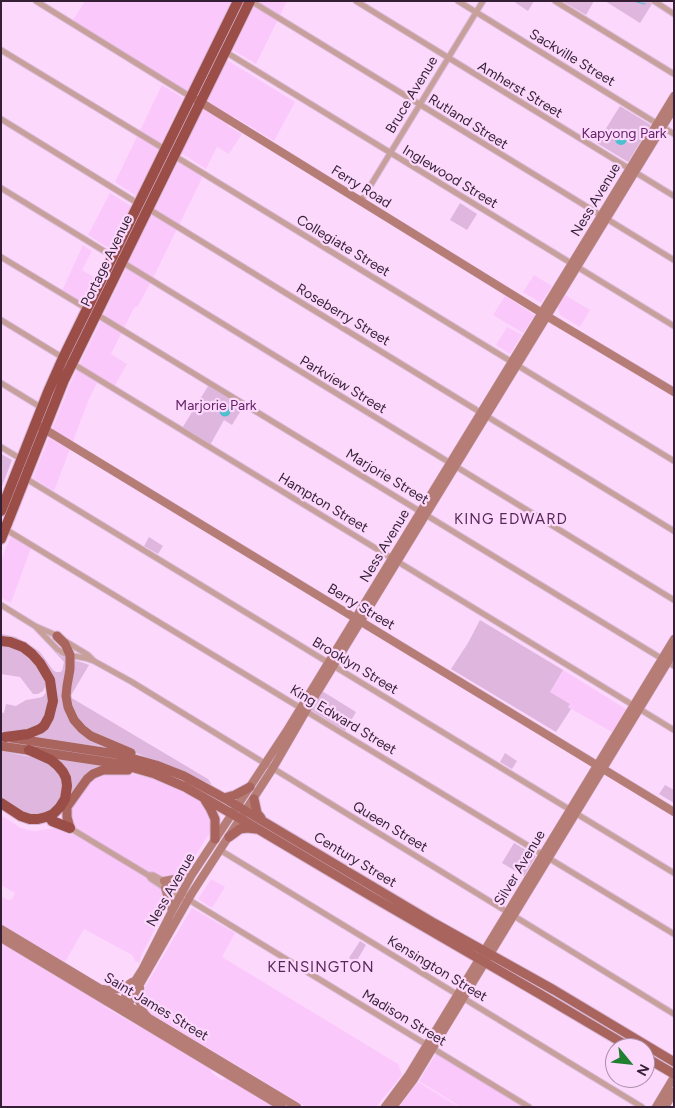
<!DOCTYPE html>
<html>
<head>
<meta charset="utf-8">
<style>
  body { margin:0 }
  #map { position:relative; width:675px; height:1108px; overflow:hidden; background:#fcd9fc; font-family:Figtree,sans-serif }
  canvas { display:block }
  .frame { position:absolute; inset:0; border:2px solid #341f35; pointer-events:none }
  .north { position:absolute; left:605px; top:1038px; width:50px; height:50px; box-sizing:border-box; background:#fcd9fc; border:1px solid #ac8fac; border-radius:50%; rotate:118deg; font-size:14px; font-weight:700; line-height:20px; text-align:center; color:#341f35 }
  .north::after { content:''; display:block; margin:auto; width:18px; height:22px; background:#207f31; clip-path:polygon(50% 0,100% 100%,50% 72%,0 100%) }
</style>
</head>
<body>
<div id="map">
<canvas width="675" height="1108"></canvas>
<div class="frame"></div>
<div class="north">N</div>
</div>
<script>
const c = document.querySelector('canvas').getContext('2d');
c.lineJoin = 'round';
function paint(path, color) {
  c.fillStyle = color;
  c.fill(path, 'evenodd');
}
function shape(rows) {
  const path = new Path2D();
  for (const r of rows) {
    if (r.length === 3) {
      path.moveTo(r[0] + r[2], r[1]);
      path.arc(r[0], r[1], r[2], 0, 2 * Math.PI);
      continue;
    }
    path.moveTo(r[0], r[1]);
    for (let i = 2; i < r.length; i += 2) path.lineTo(r[i], r[i + 1]);
  }
  return path;
}
function stroke(path, color, width, dash) {
  c.strokeStyle = color;
  c.lineWidth = width;
  c.lineCap = dash ? 'butt' : 'round';
  c.setLineDash(dash || []);
  c.stroke(path);
}
function write(font, color, halo, rows, align = 'center') {
  c.font = font + ' Figtree,sans-serif';
  c.lineWidth = 4.5;
  c.setLineDash([]);
  c.textBaseline = 'middle';
  c.strokeStyle = halo;
  c.fillStyle = color;
  for (const [text, x, y, turn = 0] of rows) {
    c.save();
    c.translate(x, y);
    c.rotate((+turn || 0) * Math.PI / 180);
    c.textAlign = isNaN(turn) ? turn : align;
    if (halo) c.strokeText(text, 0, 0);
    c.fillText(text, 0, 0);
    c.restore();
  }
}
paint(shape([
  [85,1,238,1,191,97,71,23],
  [257,1,287,1,256,64,233,50],
  [227,60,295,102,274,141,233,116,228,126,242,134,229,154,217,147,206,169,181,153],
  [162,85,183,98,136,196,115,182],
  [178,158,204,174,152,280,138,306,134,308,111,354,127,364,114,387,99,379,89,399,54,491,33,478,70,384,125,271,127,265,177,164],
  [110,193,131,206,110,249,88,235],
  [83,245,92,251,82,270,94,277,81,305,61,293],
  [534,275,552,286,541,303,523,292],
  [565,295,590,310,580,327,560,315,558,307],
  [505,296,535,315,523,333,493,315],
  [507,327,522,335,510,354,496,345],
  [11,536,31,548,11,603,1,598,1,560],
  [563,670,626,709,612,732,568,707,570,704,550,692],
  [108,773,126,773,148,777,167,784,187,794,202,803,212,818,209,819,211,823,209,834,188,867,182,873,176,875,177,888,171,899,165,901,164,912,142,954,139,963,135,961,132,955,84,929,65,962,1,924,1,896,8,900,12,899,15,893,1,885,1,815,19,827,28,830,36,831,61,827,63,828,78,797,88,783,98,775],
  [211,879,225,887,212,908,198,899],
  [192,908,235,933,222,957,398,1064,402,1075,376,1107,306,1107,153,1015,147,1010,142,996,143,990],
  [1,942,106,1005,105,1007,211,1068,212,1073,222,1080,227,1078,275,1107,1,1107],
  [437,1052,527,1107,461,1107,419,1081],
  [418,1082,459,1107,399,1107]
]), '#fbc8fb');
paint(shape([
  [513,1,534,1,528,11],
  [562,1,594,1,586,15],
  [605,1,649,1,652,4,640,23],
  [620,106,651,125,628,162,597,143],
  [460,203,477,214,467,230,450,220],
  [210,383,245,404,232,425,224,420,209,447,181,430],
  [1,454,12,460,1,489],
  [149,537,163,546,158,554,144,546],
  [480,620,563,670,550,692,570,704,568,707,571,709,556,732,451,669,468,643],
  [2,634,16,637,33,647,40,652,53,670,56,672,60,672,62,671,64,662,53,650,61,656,68,659,66,708,103,744,102,746,32,737,52,717,45,666,1,639],
  [1,643,21,649,45,674,46,685,43,691,38,694,33,694,20,677,1,674],
  [73,660,84,663,89,665,70,697,208,779,212,785,175,768,95,737,83,728,69,701],
  [322,691,356,712,345,731,311,710],
  [47,692,50,694,43,723,22,733,1,731,1,712,4,713,6,704,16,706,26,700,38,698,42,697],
  [1,751,46,760,59,771,65,791,51,813,27,816,1,800],
  [505,753,517,761,512,769,500,762],
  [59,759,109,766,100,768,57,815,32,821,66,802,58,762],
  [665,785,674,790,674,803,659,794],
  [514,843,536,856,524,876,502,863],
  [360,941,366,945,356,962,349,958]
]), '#deb6de');
paint(shape([
  [621,139,6],
  [225,411,5.5]
]), '#4cc0ce');
stroke(shape([
  [633,1,645,4],
  [668,1,669,1]
]), '#4cc0ce', 1);
const street = shape([
  [36,1,191,97],
  [251,1,674,260],
  [356,1,674,196],
  [458,1,674,134],
  [555,1,674,74],
  [654,1,674,14],
  [1,50,166,150],
  [224,51,674,326],
  [1,119,139,204],
  [173,155,674,461],
  [1,188,674,600],
  [361,201,483,1],
  [147,208,674,531],
  [1,257,89,310],
  [96,314,674,666],
  [1,320,674,730],
  [1,383,42,408],
  [1,447,21,459],
  [25,478,674,873],
  [5,529,674,934],
  [1,605,35,626,58,636],
  [35,626,57,649,63,653,68,655,85,658,94,661,132,682,674,1014],
  [65,641,88,655,93,660],
  [70,828,148,875,153,875,164,881,190,897,191,901,194,903,529,1107],
  [220,850,642,1107],
  [148,875,151,879,182,899]
]);
const secondary = shape([
  [197,100,550,318,674,392],
  [41,427,674,812],
  [164,881,191,876],
  [165,888,172,911],
  [1,929,297,1107],
  [1,938,282,1107],
  [140,988,138,996,139,1001,144,1013,147,1016],
  [103,989,107,990,119,989,126,986,132,982],
  [118,1008,142,970,172,911,191,876,286,732,674,96],
  [124,1012,192,893,273,768,306,711,674,108],
  [385,1107,408,1076,674,639],
  [393,1107,414,1079,674,652],
  [656,1107,674,1077],
  [665,1107,674,1092]
]);
const primary = shape([
  [57,636,65,644,70,655,70,669,67,686,66,696,68,707,74,720,82,729,91,736,131,753],
  [12,738,116,754,156,765,184,776,224,798,434,923,554,990,674,1062],
  [1,746,120,764,155,774,185,787,241,819,369,895,538,993,631,1048],
  [224,798,235,795,250,787],
  [254,799,257,813,261,818],
  [205,800,210,808,215,819,215,839],
  [70,828,67,817,67,807,87,779,93,774,103,770,128,770],
  [229,837,240,829,247,828,256,829],
  [645,1057,674,1074]
]);
const highway = shape([
  [1,511,48,392,63,358,238,1],
  [1,539,64,380,250,1],
  [1,641,10,642,23,647,32,654,40,663,50,680,53,701,49,717,44,726,40,729,28,734,5,737],
  [1,803,21,816,30,819,38,819,46,817,53,814,60,807,65,799,67,786,66,778,63,772,58,766,51,760,29,750],
  [52,821,70,828]
]);
stroke(street, '#d8b8d8', 7);
stroke(secondary, '#d8b8d8', 9);
stroke(primary, '#d8b8d8', 11);
stroke(highway, '#d8b8d8', 12);
stroke(street, '#c7a09c', 5);
stroke(secondary, '#b67d77', 8);
stroke(primary, '#a8645d', 9);
stroke(highway, '#9b4d47', 10);
write('14px', '#341f35', '#fcd9fc', [
  ["Sackville Street",572,58,31],
  ["Amherst Street",520,90,31],
  ["Bruce Avenue",412,95,-59],
  ["Rutland Street",468,122,32],
  ["Inglewood Street",450,177,31],
  ["Ferry Road",361,187,32],
  ["Ness Avenue",596,200,-59],
  ["Collegiate Street",343,246,31],
  ["Portage Avenue",107,261,-64],
  ["Roseberry Street",343,315,31],
  ["Parkview Street",343,385,31],
  ["Marjorie Street",387,477,31],
  ["Hampton Street",323,503,31],
  ["Ness Avenue",385,546,-59],
  ["Berry Street",361,607,31],
  ["Brooklyn Street",355,666,31],
  ["King Edward Street",343,720,31],
  ["Queen Street",390,827,31],
  ["Century Street",355,860,31],
  ["Silver Avenue",520,868,-59],
  ["Ness Avenue",171,890,-60],
  ["Kensington Street",437,969,31],
  ["Saint James Street",156,1007,31],
  ["Madison Street",404,1018,31]
]);
write('14px', '#662169', '#fcd9fc', [
  ["Kapyong Park",624,134],
  ["Marjorie Park",216,406]
]);
c.letterSpacing = '1px';
write('15px', '#58285a', '#fcd9fc', [
  ["KING EDWARD",511,520],
  ["KENSINGTON",321,968]
]);
c.letterSpacing = '0px';
</script>
</body>
</html>
